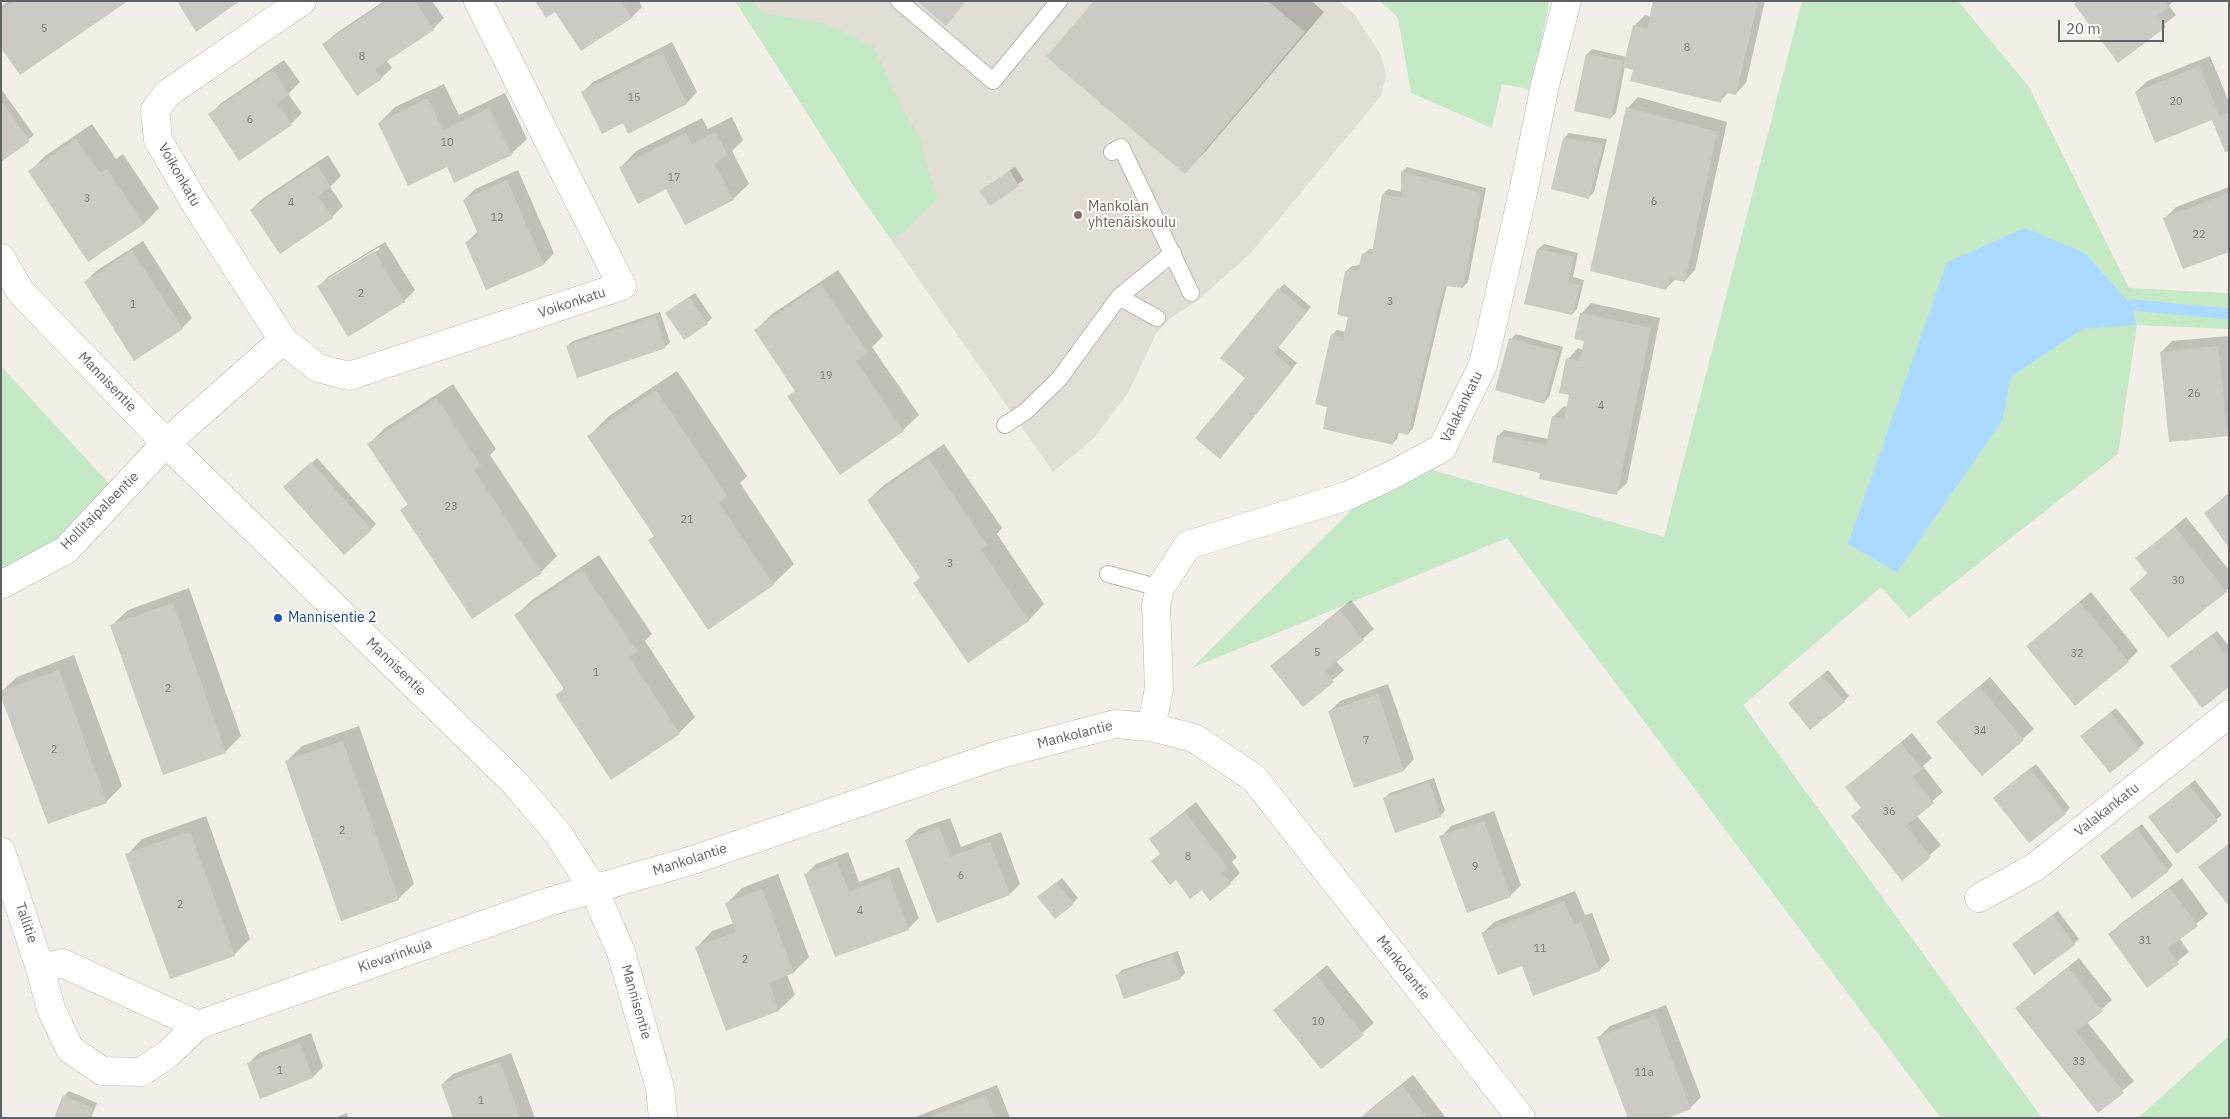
<!DOCTYPE html>
<html>
<head>
<meta charset="utf-8">
<style>
  body { margin:0 }
  #map { position:relative; width:2230px; height:1119px; overflow:hidden; background:#f1efe8; font-family:"IBM Plex Sans",sans-serif }
  canvas { display:block }
  .frame { position:absolute; inset:0; border:2px solid #5f6368; pointer-events:none }
  .scale { position:absolute; left:2058px; top:20px; width:106px; height:22px; box-sizing:border-box; border:2px solid #5f6368; border-top:0; padding-left:6px; font-size:15px; line-height:18px; white-space:nowrap; color:#5f6368; -webkit-text-stroke:4px #fff; paint-order:stroke }
</style>
</head>
<body>
<div id="map">
<canvas width="2230" height="1119"></canvas>
<div class="frame"></div>
<div class="scale">20 m</div>
</div>
<script>
const c = document.querySelector('canvas').getContext('2d');
c.lineJoin = 'round';
function paint(path, color) {
  c.fillStyle = color;
  c.fill(path, 'evenodd');
}
function shape(rows) {
  const path = new Path2D();
  for (const r of rows) {
    path.moveTo(r[0], r[1]);
    for (let i = 2; i < r.length; i += 2) path.lineTo(r[i], r[i + 1]);
  }
  return path;
}
function stroke(path, color, width, dash) {
  c.strokeStyle = color;
  c.lineWidth = width;
  c.lineCap = dash ? 'butt' : 'round';
  c.setLineDash(dash || []);
  c.stroke(path);
}
function write(font, color, halo, rows, align = 'center') {
  c.font = font + ' "IBM Plex Sans",sans-serif';
  c.lineWidth = 4;
  c.setLineDash([]);
  c.textBaseline = 'middle';
  c.strokeStyle = halo;
  c.fillStyle = color;
  for (const [text, x, y, turn = 0] of rows) {
    c.save();
    c.translate(x, y);
    c.rotate((+turn || 0) * Math.PI / 180);
    c.textAlign = isNaN(turn) ? turn : align;
    if (halo) c.strokeText(text, 0, 0);
    c.fillText(text, 0, 0);
    c.restore();
  }
}
paint(shape([
  [735,1,1339,1,1355,15,1381,55,1386,76,1381,96,1250,254,1197,301,1168,320,1156,334,1128,393,1094,438,1053,472,857,191]
]), '#e1ded6');
paint(shape([
  [741,1,752,1,765,14,828,24,874,47,903,110,921,139,926,164,939,197,908,228,891,239,857,191,740,8],
  [1380,1,1549,1,1533,90,1502,84,1492,128,1411,93,1398,18],
  [1802,1,1958,1,2029,87,2129,288,2229,293,2229,329,2137,325,2118,454,1909,618,1881,587,1743,705,2042,1118,1941,1118,1507,538,1192,668,1412,450,1436,471,1664,537],
  [2085,253,2132,305,2137,324,2083,329,2011,377,2003,420,1897,573,1848,544],
  [1,366,112,487,57,541,1,572],
  [2229,1036,2229,1118,2138,1118]
]), '#c5e8c5');
paint(shape([
  [2025,228,2085,253,2132,305,2137,325,2083,329,2011,377,2003,420,1897,573,1848,544,1947,262]
]), '#aadaff');
paint(shape([
  [9,1,125,1,1,46,1,7],
  [384,1,432,1,444,18,433,29,386,60,392,68,381,78,324,44,335,34],
  [537,1,639,1,642,7,632,17],
  [1095,1,1312,1,1324,12,1205,152,1185,172],
  [1655,1,1765,1,1746,83,1735,94,1729,92,1720,101,1625,66,1616,113,1610,118,1587,54,1592,49,1627,57,1634,26,1645,15,1651,17],
  [2079,1,2173,1,2169,6,2176,15,2118,61],
  [672,42,697,92,687,103,628,132,623,122,583,92,593,82],
  [2210,56,2229,102,2229,149,2213,118,2136,92,2147,81],
  [284,60,300,82,288,94,302,113,291,124,240,159,210,115,220,104],
  [444,84,459,115,505,93,527,139,511,154,447,165,379,123,395,107],
  [1,89,34,135,1,160],
  [1638,97,1727,122,1695,270,1685,281,1676,279,1666,288,1628,108],
  [732,117,743,140,732,151,749,184,733,199,667,188,621,167,636,151,702,118,708,129],
  [92,124,116,159,123,154,159,208,144,224,89,260,29,172,45,156],
  [1569,133,1607,139,1594,192,1589,197,1564,138],
  [328,155,341,176,330,187,343,206,332,217,251,210,262,199],
  [1015,167,1024,180,990,204,981,191],
  [1407,167,1486,188,1468,282,1463,287,1447,285,1413,428,1408,434,1399,432,1397,439,1392,444,1329,406,1332,335,1337,330,1346,332,1350,317,1346,271,1352,266,1361,265,1364,254,1369,249,1374,249,1383,194,1388,189,1402,192,1402,172],
  [518,170,554,253,544,264,487,288,467,242,478,231,464,200,475,189],
  [2229,187,2229,250,2165,218,2176,207],
  [143,241,192,318,182,328,85,282,96,271],
  [385,242,415,290,404,301,318,287,329,276],
  [379,247,380,249,329,281,329,278],
  [1544,244,1578,253,1573,277,1584,280,1577,309,1572,314,1525,303,1538,249],
  [838,270,883,336,872,347,919,415,903,430,789,397,796,390,756,330,772,314],
  [1284,284,1311,307,1278,347,1297,363,1225,452,1247,378,1279,289],
  [695,293,712,318,707,323,672,308],
  [1591,303,1660,318,1627,483,1616,493,1541,472,1493,461,1499,435,1504,430,1548,439,1553,417,1564,406,1567,407,1570,395,1568,359,1578,348,1584,350,1586,340,1581,314],
  [660,312,670,342,665,347,567,346,573,341],
  [1516,334,1563,347,1549,397,1544,403,1511,339],
  [2229,336,2229,433,2227,435,2161,352,2172,341],
  [677,371,747,476,740,483,794,564,773,584,655,535,589,436,609,416],
  [453,384,496,449,490,455,557,556,541,572,402,510,409,503,369,444,385,428],
  [944,444,1002,528,997,534,1044,604,1029,620,969,661,915,583,920,577,868,500,884,485],
  [317,458,376,524,371,529,290,482],
  [2229,493,2229,546,2205,513],
  [2186,517,2229,570,2229,588,2226,591,2130,589,2149,572,2137,558],
  [599,555,652,634,645,641,695,717,679,733,557,696,564,688,516,615,532,600],
  [189,588,241,736,225,752,112,625,128,610],
  [2091,592,2138,651,2128,661,2027,646],
  [1351,600,1374,629,1336,661,1344,670,1303,706,1271,666],
  [2217,631,2229,646,2229,686,2177,661],
  [74,655,122,786,106,802,1,692,17,677],
  [1828,670,1849,696,1844,701,1794,698],
  [1990,677,2034,729,1982,774,1938,722],
  [1388,684,1414,759,1404,770,1355,787,1329,712,1340,701],
  [2116,708,2144,743,2139,748,2087,731],
  [359,726,414,884,398,899,286,762,302,746],
  [1912,733,1932,758,1923,766,1943,792,1916,815,1941,845,1902,879,1852,817,1862,807,1846,787],
  [2036,764,2070,808,2065,813,1999,793],
  [1434,778,1445,811,1440,816,1384,798,1390,793],
  [2195,780,2222,815,2177,852,2155,812],
  [1196,802,1237,857,1232,862,1240,873,1230,883,1202,888,1176,878,1153,861,1161,853,1150,839],
  [1494,811,1521,885,1510,896,1441,837,1451,826],
  [206,816,250,939,234,955,127,855,142,839],
  [950,818,961,847,1001,832,1020,884,1010,894,938,921,907,840,918,829],
  [2142,824,2173,865,2168,870,2101,856],
  [2229,843,2229,904,2200,868],
  [848,852,859,882,899,867,919,918,908,929,805,875,816,864],
  [778,874,809,957,794,972,787,975,795,995,779,1010,697,947,712,931,734,923,727,903,742,888],
  [1062,878,1078,898,1073,903,1044,892],
  [2182,878,2208,914,2179,938,2189,952,2147,986,2110,935,2120,924],
  [1575,891,1585,915,1592,913,1610,960,1599,970,1523,964,1483,933,1494,922],
  [2058,911,2079,939,2074,944,2019,939],
  [1178,951,1185,973,1180,978,1117,975,1122,970],
  [2079,958,2112,1000,2087,1022,2134,1081,2098,1111,2017,1008],
  [1327,965,1374,1023,1321,1068,1274,1010],
  [1666,1005,1701,1097,1690,1108,1664,1118,1599,1037,1610,1026],
  [311,1033,323,1067,313,1077,249,1063,259,1053],
  [511,1053,535,1118,454,1118,442,1084,453,1074],
  [1413,1075,1446,1118,1365,1118,1363,1116,1374,1106],
  [997,1085,1010,1118,913,1118],
  [69,1091,97,1103,91,1118,55,1118,64,1096],
  [347,1113,348,1118,335,1118]
]), '#0003');
stroke(shape([
  [2132,305,2229,314]
]), '#aadaff', 11);
paint(shape([
  [15,1,128,1,20,75,1,48,1,10],
  [177,1,240,1,196,32],
  [387,1,415,1,434,30,375,69,382,79,357,96,322,44],
  [535,1,621,1,632,18,581,51,555,12,546,18],
  [917,1,966,1,946,26],
  [1094,1,1268,1,1305,32,1185,174,1046,57],
  [1653,1,1758,1,1736,95,1723,92,1721,103,1630,81,1633,70,1623,67,1633,25,1647,29],
  [2078,1,2165,1,2169,7,2158,15,2166,27,2118,63,2074,4],
  [662,52,687,104,628,134,623,123,602,134,581,92],
  [1586,54,1623,61,1611,119,1574,111],
  [2199,66,2220,116,2229,112,2229,151,2225,152,2212,120,2155,143,2135,92],
  [273,70,290,94,277,103,292,125,239,161,208,114],
  [428,98,443,130,489,108,512,155,454,183,447,167,408,186,378,123],
  [1,101,30,141,1,162],
  [1626,107,1717,132,1685,282,1671,279,1666,290,1590,271],
  [716,132,728,156,714,163,734,200,685,225,666,189,638,204,619,167,686,133,692,144],
  [1563,138,1603,144,1589,199,1551,189],
  [76,139,100,173,107,169,144,224,88,262,28,171],
  [317,165,331,187,318,196,333,218,280,254,250,210],
  [1010,171,1019,186,990,206,979,191],
  [1401,171,1481,193,1463,288,1444,286,1408,435,1395,432,1393,445,1323,429,1327,407,1315,404,1331,334,1343,338,1348,317,1337,315,1345,271,1358,270,1362,253,1372,254,1382,194,1401,198],
  [507,180,544,265,486,290,465,242,479,236,463,200],
  [2229,193,2229,252,2183,269,2163,218],
  [1537,249,1574,257,1568,282,1580,285,1572,315,1524,304],
  [132,250,183,329,134,361,84,282],
  [374,251,405,302,348,337,317,286],
  [821,284,868,353,856,361,904,431,840,475,787,396,795,391,754,330],
  [1278,288,1307,312,1274,353,1293,369,1220,459,1195,438,1245,378,1220,358],
  [689,297,708,324,684,340,665,313],
  [1580,313,1651,328,1617,495,1539,479,1540,473,1492,462,1497,435,1546,445,1552,416,1564,419,1569,395,1559,393,1566,358,1580,361,1584,341,1574,339],
  [655,316,666,348,577,378,566,346],
  [1509,338,1558,352,1544,404,1495,390],
  [2218,346,2228,436,2169,442,2160,352],
  [656,390,728,497,719,503,774,585,708,630,648,540,654,536,587,436],
  [437,398,481,466,474,470,542,573,472,619,400,510,408,505,367,444],
  [928,458,987,545,981,549,1029,621,968,663,913,583,920,578,867,500],
  [311,462,372,530,344,555,283,487],
  [2229,495,2229,548,2204,513],
  [2175,527,2227,592,2168,638,2129,589,2148,574,2135,558],
  [582,570,637,651,629,657,680,734,611,780,555,695,564,689,514,615],
  [2080,602,2129,662,2075,706,2026,646],
  [173,603,226,753,163,775,110,625],
  [1340,610,1364,640,1325,671,1334,682,1303,707,1270,666],
  [2211,635,2229,657,2229,687,2202,708,2170,666],
  [59,670,107,803,48,824,1,697,1,691],
  [1822,675,1845,702,1810,730,1788,703],
  [1979,686,2024,740,1982,776,1936,722],
  [1378,694,1404,771,1354,788,1328,711],
  [2111,712,2140,749,2110,773,2080,736],
  [343,741,399,900,341,921,285,761],
  [1901,743,1922,769,1913,777,1934,803,1906,826,1931,857,1902,881,1851,816,1861,808,1845,787],
  [2030,768,2066,814,2029,843,1993,798],
  [1429,782,1441,817,1395,833,1383,798],
  [2189,785,2218,821,2177,854,2148,817],
  [1185,812,1228,868,1222,873,1231,884,1210,901,1202,890,1190,899,1176,880,1170,885,1151,861,1160,854,1149,839],
  [1484,821,1511,897,1467,913,1439,836],
  [939,827,950,857,990,842,1010,895,937,923,905,840],
  [2136,828,2169,871,2132,899,2100,856],
  [190,831,235,956,170,979,125,854],
  [2229,844,2229,906,2198,867],
  [837,862,849,892,889,876,909,930,835,957,804,874],
  [1056,882,1074,904,1055,919,1037,897],
  [2170,888,2198,926,2168,948,2179,964,2147,988,2108,934],
  [762,889,794,973,769,983,779,1011,726,1031,695,947,736,932,725,903],
  [1564,901,1574,925,1581,922,1600,971,1533,996,1522,966,1498,975,1481,933],
  [2053,915,2075,945,2034,975,2012,944],
  [1173,955,1181,979,1124,999,1115,975],
  [2068,967,2103,1011,2076,1032,2124,1093,2098,1113,2015,1008],
  [1316,975,1364,1035,1321,1069,1273,1010],
  [1655,1015,1691,1109,1668,1118,1628,1118,1597,1037],
  [300,1043,313,1078,260,1099,247,1063],
  [500,1062,520,1118,453,1118,441,1084],
  [1402,1085,1427,1118,1363,1118,1362,1116],
  [63,1095,93,1108,89,1118,54,1118],
  [986,1095,995,1118,927,1118]
]), '#cccac5');
const lane = shape([
  [899,1,993,81,1059,1],
  [1112,152,1121,147,1191,293],
  [1157,318,1119,297,1173,253],
  [1005,425,1025,412,1059,379,1119,297],
  [1108,574,1160,588]
]);
const street = shape([
  [302,1,168,93,155,110,158,140,195,203,283,340,318,368,349,376,622,286,478,1],
  [1,585,66,550,166,443,283,340],
  [1151,727,1159,689,1156,605,1160,588,1188,545,1347,496,1390,476,1442,448,1483,365,1524,188,1545,85,1567,1],
  [1,851,40,968],
  [1979,898,2035,867,2229,714],
  [198,1025,168,1054,141,1072,102,1071,70,1049,51,1009,40,968,62,963,198,1025,545,903,693,860,1001,754,1115,724,1151,727,1194,738,1254,778,1521,1118]
]);
const secondary = shape([
  [1,258,20,291,166,443,515,783,559,835,594,890,621,952,660,1088,663,1118]
]);
stroke(lane, '#b5b8bc', 18);
stroke(street, '#b5b8bc', 29);
stroke(secondary, '#b6babf', 29);
stroke(lane, '#fff', 16);
stroke(street, '#fff', 28);
stroke(secondary, '#fff', 28);
for (const [x, y, r, color] of [
  [1078,215,5,"#8d6e63"],
  [278,618,5,"#1a4fb4"]
]) {
  const dot = new Path2D();
  dot.arc(x, y, r, 0, 2 * Math.PI);
  c.fillStyle = color;
  c.fill(dot);
  stroke(dot, '#fff', 2);
}
write('11px', '#7a7d7f', null, [
  ["5",44,29],
  ["8",1687,48],
  ["8",362,57],
  ["15",634,98],
  ["20",2176,102],
  ["6",250,120],
  ["10",447,143],
  ["17",674,178],
  ["3",87,199],
  ["6",1654,202],
  ["4",291,203],
  ["12",497,218],
  ["22",2199,235],
  ["2",361,294],
  ["3",1390,302],
  ["1",133,305],
  ["19",826,376],
  ["26",2194,394],
  ["4",1601,406],
  ["23",451,507],
  ["21",687,520],
  ["3",950,564],
  ["30",2178,581],
  ["5",1317,653],
  ["32",2077,654],
  ["1",596,673],
  ["2",168,689],
  ["34",1980,731],
  ["7",1366,741],
  ["2",54,750],
  ["36",1889,812],
  ["2",342,831],
  ["8",1188,857],
  ["9",1475,867],
  ["6",961,876],
  ["2",180,905],
  ["4",860,911],
  ["31",2145,941],
  ["11",1540,949],
  ["2",745,960],
  ["10",1318,1022],
  ["33",2079,1062],
  ["1",280,1071],
  ["11a",1644,1073],
  ["1",481,1101]
]);
write('14px', '#5f6368', '#fff', [
  ["Voikonkatu",179,175,60],
  ["Voikonkatu",572,303,-18],
  ["Mannisentie",107,382,46],
  ["Valakankatu",1462,407,-64],
  ["Hollitaipaleentie",100,511,-45],
  ["Mannisentie",396,667,44],
  ["Mankolantie",1075,735,-14],
  ["Valakankatu",2107,810,-38],
  ["Mankolantie",690,860,-18],
  ["Tallitie",26,923,71],
  ["Kievarinkuja",395,956,-19],
  ["Mankolantie",1403,968,52],
  ["Mannisentie",636,1002,74]
]);
write('14px', '#785e54', '#fff', [
  ["Mankolan",1088,207],
  ["yhtenäiskoulu",1088,223]
], 'left');
write('14px', '#164399', '#fff', [
  ["Mannisentie 2",288,618]
], 'left');
</script>
</body>
</html>
